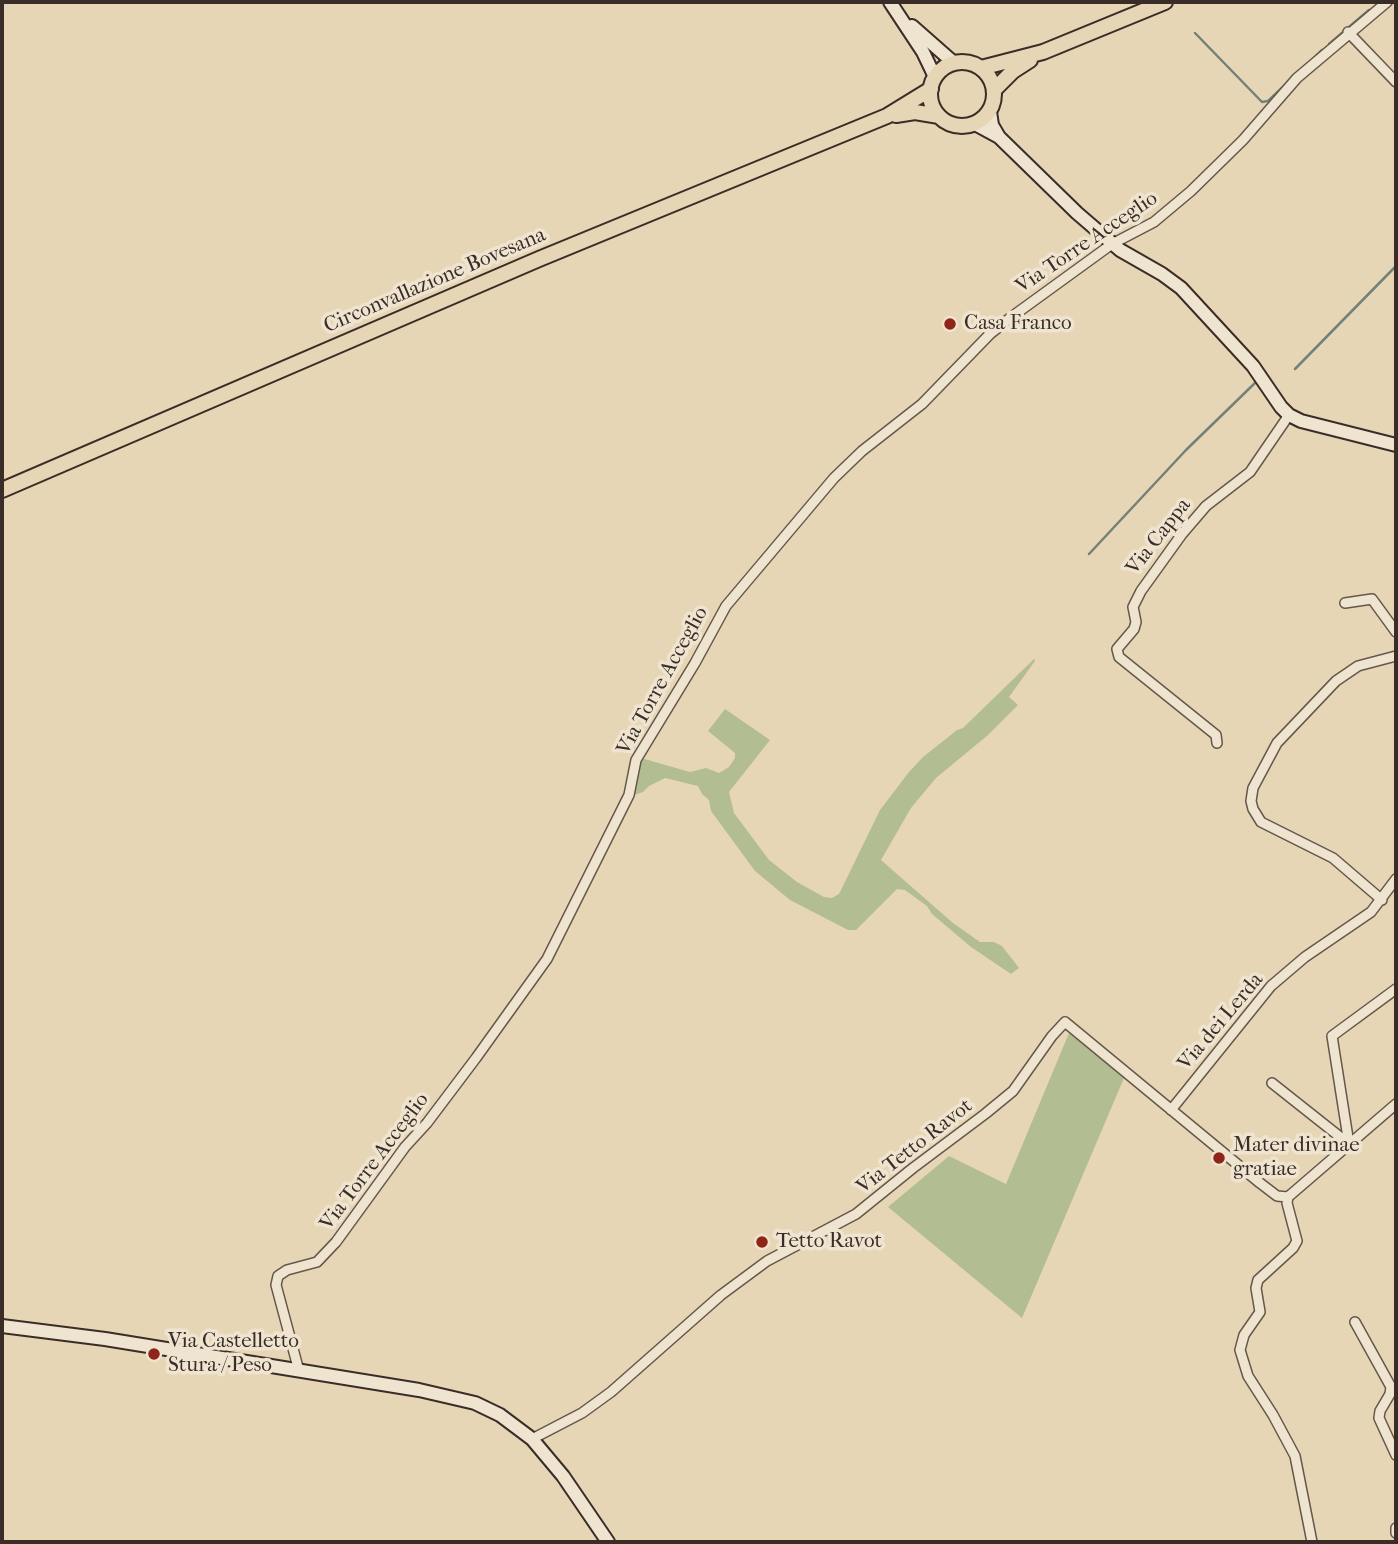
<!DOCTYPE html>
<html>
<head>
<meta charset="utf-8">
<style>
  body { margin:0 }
  #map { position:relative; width:1398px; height:1544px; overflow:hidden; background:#e7d6b6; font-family:"IM FELL French Canon",serif }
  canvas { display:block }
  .frame { position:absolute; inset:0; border:4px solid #3a2d27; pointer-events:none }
</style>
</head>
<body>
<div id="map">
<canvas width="1398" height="1544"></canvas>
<div class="frame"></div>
</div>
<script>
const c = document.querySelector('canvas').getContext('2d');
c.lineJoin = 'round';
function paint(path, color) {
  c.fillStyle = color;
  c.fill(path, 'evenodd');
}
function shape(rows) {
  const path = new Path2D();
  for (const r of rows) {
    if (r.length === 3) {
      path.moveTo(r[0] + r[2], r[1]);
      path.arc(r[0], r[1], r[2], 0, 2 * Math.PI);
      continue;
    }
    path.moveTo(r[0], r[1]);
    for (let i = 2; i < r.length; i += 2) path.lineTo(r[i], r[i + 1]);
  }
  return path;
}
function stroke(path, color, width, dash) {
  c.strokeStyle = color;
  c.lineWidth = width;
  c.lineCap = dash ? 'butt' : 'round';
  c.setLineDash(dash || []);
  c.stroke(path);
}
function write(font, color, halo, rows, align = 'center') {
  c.font = font + ' "IM FELL French Canon",serif';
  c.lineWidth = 7;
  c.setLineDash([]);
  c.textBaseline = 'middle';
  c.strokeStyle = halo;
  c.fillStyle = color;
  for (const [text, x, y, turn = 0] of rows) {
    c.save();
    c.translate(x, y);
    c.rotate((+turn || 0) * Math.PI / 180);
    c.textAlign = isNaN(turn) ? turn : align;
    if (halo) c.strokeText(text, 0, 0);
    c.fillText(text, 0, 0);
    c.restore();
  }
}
paint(shape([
  [1034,659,1035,661,1009,697,1018,705,988,735,936,778,911,808,881,860,953,923,980,942,994,942,1002,946,1019,968,1011,974,971,947,932,914,927,906,905,890,897,889,856,930,848,930,790,900,755,871,711,811,709,800,702,794,698,786,665,778,649,786,643,792,631,796,641,758,690,772,706,768,719,773,729,767,735,758,735,753,708,731,725,709,770,740,729,792,734,813,769,860,797,882,824,897,832,898,839,894,880,810,909,772,923,757,957,730,963,728],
  [1069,1033,1124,1078,1022,1318,888,1207,949,1156,1006,1184]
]), '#b2be91');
stroke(shape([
  [1376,5,1380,2],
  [1195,33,1262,102,1268,101,1286,84],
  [1329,44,1369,10],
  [1314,58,1322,50],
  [1295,369,1396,266],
  [1089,554,1186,450,1256,382]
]), '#72817a', 2.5);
const street = shape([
  [1348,32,1396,82],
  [1345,603,1372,599,1396,632],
  [1217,743,1216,735,1119,657,1117,649,1134,629,1136,622,1133,607,1141,591,1182,534,1206,506,1250,472,1289,415],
  [1382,900,1333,858,1261,822,1253,809,1251,801,1253,788,1277,743,1336,681,1358,666,1396,656],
  [1272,1083,1349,1144],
  [1171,1110,1271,986,1305,957,1371,912,1396,879],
  [1349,1144,1332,1036,1396,989],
  [1288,1197,1287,1203,1297,1241,1293,1248,1258,1280,1256,1288,1260,1312,1244,1335,1240,1350,1248,1376,1273,1415,1295,1456,1312,1542],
  [1288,1197,1396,1104],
  [1355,1322,1391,1387,1390,1394,1380,1411,1379,1418,1396,1455],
  [299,1371,276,1285,278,1276,287,1270,317,1262,336,1242,405,1147,427,1123,476,1058,547,959,629,795,636,760,695,663,726,606,834,478,862,451,922,404,990,334,1010,318,1112,244,1154,222,1191,191,1243,140,1297,78,1387,2],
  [532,1439,582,1413,611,1392,721,1295,767,1261,856,1214,913,1168,985,1114,1013,1091,1052,1036,1065,1022,1260,1183,1277,1196,1288,1197],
  [1396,1528,1396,1533]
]);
const secondary = shape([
  [890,2,923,52,935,77],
  [912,26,954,63],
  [990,112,992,125,999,137,1077,213,1120,250,1162,274,1181,288,1253,366,1281,407,1289,415,1301,421,1396,445],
  [975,124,999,137],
  [2,1326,105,1339,419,1390,475,1403,500,1415,532,1439,563,1476,608,1542]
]);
const primary = shape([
  [962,94,32],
  [981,68,1043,52,1165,2],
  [994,90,1013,71,1030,60],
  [896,115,915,112,939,116],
  [2,490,539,259,887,116,931,89]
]);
stroke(street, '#65574b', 12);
stroke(secondary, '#3a2d27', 16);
stroke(primary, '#3a2d27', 18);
stroke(street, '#efe4d0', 9);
stroke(secondary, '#efe4d0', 12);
stroke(primary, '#e7d6b6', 14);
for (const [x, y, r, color] of [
  [950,324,7,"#8f2418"],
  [1219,1158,7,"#8f2418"],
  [762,1242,7,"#8f2418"],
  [154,1354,7,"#8f2418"]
]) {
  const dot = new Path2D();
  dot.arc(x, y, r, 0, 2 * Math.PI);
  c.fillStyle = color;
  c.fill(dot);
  stroke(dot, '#efe4d0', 2.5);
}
write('21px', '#3a2d27', '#efe4d0', [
  ["Via Torre Acceglio",1087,243,-34],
  ["Circonvallazione Bovesana",435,281,-23],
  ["Via Cappa",1159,537,-52],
  ["Via Torre Acceglio",663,681,-61],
  ["Via dei Lerda",1221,1022,-50],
  ["Via Tetto Ravot",915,1147,-38],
  ["Via Torre Acceglio",375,1162,-53]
]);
write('21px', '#3a2d27', '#efe4d0', [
  ["Casa Franco",964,324],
  ["Mater divinae",1233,1146],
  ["gratiae",1233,1170],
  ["Tetto Ravot",776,1242],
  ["Via Castelletto",168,1342],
  ["Stura / Peso",168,1366]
], 'left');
</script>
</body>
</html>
